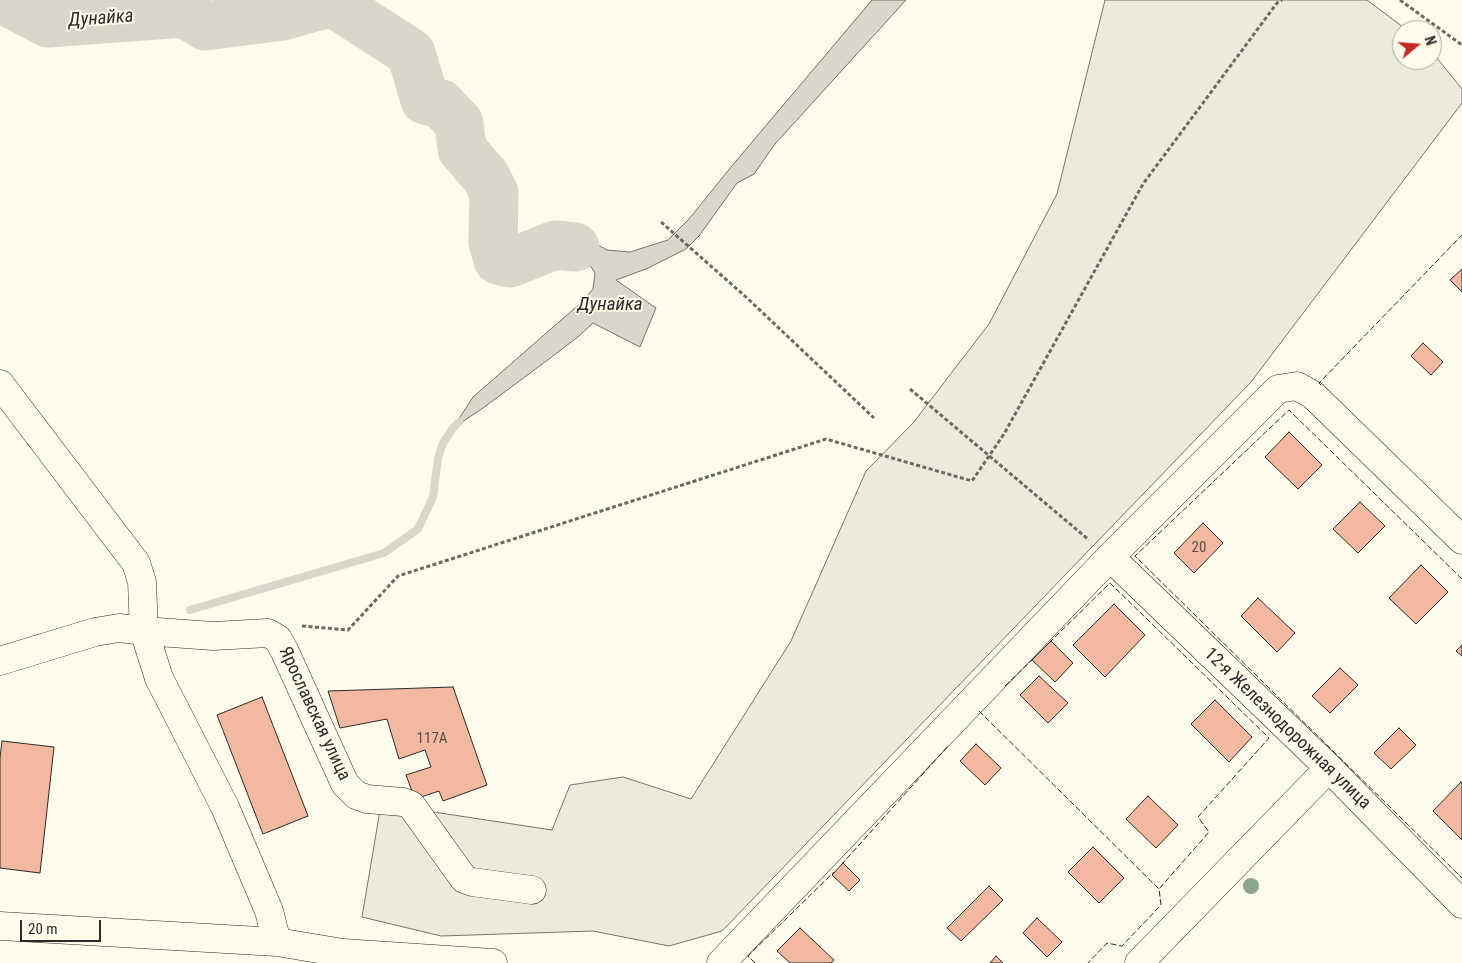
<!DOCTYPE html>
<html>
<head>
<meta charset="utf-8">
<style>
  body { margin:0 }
  #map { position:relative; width:1462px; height:963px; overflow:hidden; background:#fdfbea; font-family:"Roboto Condensed",sans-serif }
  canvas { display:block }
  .north { position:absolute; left:1392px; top:20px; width:50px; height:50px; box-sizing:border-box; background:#fdfbea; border:1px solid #a9a89e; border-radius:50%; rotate:72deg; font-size:14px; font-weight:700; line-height:20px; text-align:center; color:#2b2b2b }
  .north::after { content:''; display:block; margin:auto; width:18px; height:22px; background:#c62828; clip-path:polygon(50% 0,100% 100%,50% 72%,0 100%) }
  .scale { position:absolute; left:20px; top:920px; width:81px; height:22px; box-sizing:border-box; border:2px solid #2b2b2b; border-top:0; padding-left:6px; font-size:15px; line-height:18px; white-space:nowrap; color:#2b2b2b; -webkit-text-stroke:4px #fdfbea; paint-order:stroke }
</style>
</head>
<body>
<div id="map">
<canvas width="1462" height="963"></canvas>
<div class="north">N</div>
<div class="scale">20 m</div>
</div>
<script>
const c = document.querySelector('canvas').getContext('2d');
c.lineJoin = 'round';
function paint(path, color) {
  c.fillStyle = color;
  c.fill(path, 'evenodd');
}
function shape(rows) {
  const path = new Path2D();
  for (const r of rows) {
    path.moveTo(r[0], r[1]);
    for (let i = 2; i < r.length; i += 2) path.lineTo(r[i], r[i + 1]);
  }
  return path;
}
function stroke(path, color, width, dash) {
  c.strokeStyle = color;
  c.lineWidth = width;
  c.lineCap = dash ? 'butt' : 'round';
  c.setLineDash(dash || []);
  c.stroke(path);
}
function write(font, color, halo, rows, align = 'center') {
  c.font = font + ' "Roboto Condensed",sans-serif';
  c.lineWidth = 4;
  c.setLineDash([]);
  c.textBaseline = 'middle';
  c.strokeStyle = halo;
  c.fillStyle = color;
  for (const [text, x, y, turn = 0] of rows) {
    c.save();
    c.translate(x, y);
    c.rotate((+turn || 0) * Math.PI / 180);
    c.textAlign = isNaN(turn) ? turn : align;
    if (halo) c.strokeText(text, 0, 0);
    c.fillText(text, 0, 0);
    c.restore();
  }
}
const green = shape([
  [1105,0,1367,0,1407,30,1402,30,1402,60,1432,60,1432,52,1462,89,1462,103,1251,382,722,931,669,946,593,931,441,936,362,917,381,804,552,830,570,785,623,777,691,799,791,641,866,471,913,423,989,324,1057,194,1105,0]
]);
paint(green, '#ecebdb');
stroke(green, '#74746e', 1);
const water = shape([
  [872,0,906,0,775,144,754,174,737,183,699,236,686,249,646,269,616,280,656,308,640,347,593,323,579,336,549,359,483,408,453,428,473,397,583,301,593,289,595,273,584,256,557,251,510,263,521,250,550,237,583,237,607,250,630,252,668,240,689,219,731,167,872,0]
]);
paint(water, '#d8d7c9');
stroke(water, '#74746e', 1);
stroke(shape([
  [357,18,357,0],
  [190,610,384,553,418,529,433,497,438,458,443,443,453,428,459,422]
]), '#d8d7c9', 8);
stroke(shape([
  [4,0,48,23,184,13,205,26,283,16,332,2,411,53,425,100,441,104,459,123,462,149,486,177,494,193,493,242,498,260,510,263,555,245,575,247]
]), '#d8d7c9', 49);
const building = shape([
  [1462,269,1462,292,1450,280,1462,269],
  [1423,343,1443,362,1431,375,1411,356,1423,343],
  [1289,432,1322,465,1298,489,1265,457,1289,432],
  [1360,502,1385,526,1358,553,1333,529,1360,502],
  [1203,523,1223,543,1194,573,1174,553,1203,523],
  [1421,565,1448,592,1416,624,1389,598,1421,565],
  [1258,598,1295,633,1277,652,1241,616,1258,598],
  [1114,604,1145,635,1105,677,1073,645,1114,604],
  [1051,641,1073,663,1055,682,1032,660,1051,641],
  [1462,645,1462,656,1456,651,1462,645],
  [1340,668,1358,685,1330,713,1312,696,1340,668],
  [1039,676,1068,703,1048,723,1020,695,1039,676],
  [453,687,487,785,443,801,439,791,415,799,406,775,431,767,425,750,399,759,387,719,340,728,328,691,453,687],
  [262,697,308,816,263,834,217,715,262,697],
  [1215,700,1252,737,1229,762,1191,724,1215,700],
  [1399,728,1416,745,1391,769,1374,753,1399,728],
  [2,741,54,747,40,873,0,868,0,758,2,741],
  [976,744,1001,768,985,785,960,761,976,744],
  [1461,782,1462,784,1462,840,1433,811,1461,782],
  [1148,796,1178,825,1156,848,1126,819,1148,796],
  [1093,847,1124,878,1099,903,1068,872,1093,847],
  [843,863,860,880,849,891,832,875,843,863],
  [989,886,1003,900,961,941,947,928,989,886],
  [1037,918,1062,942,1047,957,1023,933,1037,918],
  [800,928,834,960,831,963,790,963,777,951,800,928],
  [996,956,1003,963,990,963,996,956]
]);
paint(building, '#f2b8a0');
stroke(building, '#2b2b2b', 1);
const minor = shape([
  [0,384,136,563,142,582,144,631,159,678,225,807,269,911,277,942],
  [1110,557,1329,768,1462,904],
  [0,661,95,632,119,628,144,631,213,636,268,633,278,639,285,652,345,784,356,795,367,799,403,802,411,805,464,879,472,882,532,890],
  [0,926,277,942,343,953,493,963],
  [721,963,1110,557,1278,389,1297,386,1313,395,1462,540],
  [1139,963,1329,768]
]);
stroke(minor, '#2b2b2b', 29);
stroke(shape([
  [1400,0,1462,45],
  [661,222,746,297,874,418],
  [910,389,1089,540],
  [302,626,348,630,398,576,826,439,972,481,1004,434,1143,184,1277,3,1282,0]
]), '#6a6964', 3, [4, 2.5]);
stroke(minor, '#fdfbea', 28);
stroke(shape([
  [1321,385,1319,383,1462,235],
  [1462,579,1289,410,1135,556,1462,878],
  [1049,643,1110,583,1269,738,1198,817,1209,832,1159,889,1161,905,1122,946,1107,943,1088,963],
  [1005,686,1033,659],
  [979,711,1159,889],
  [841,865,948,746],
  [755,963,748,956,834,872]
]), '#2b2b2b', 1, [6, 2.5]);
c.fillStyle = '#8ea78a';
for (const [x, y] of [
  [1251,886]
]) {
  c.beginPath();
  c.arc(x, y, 8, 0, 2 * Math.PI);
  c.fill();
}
write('15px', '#5d4e48', null, [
  ["20",1199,548],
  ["117А",432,739]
]);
write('18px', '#2b2b2b', '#fdfbea', [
  ["Ярославская улица",314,714,65],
  ["12-я Железнодорожная улица",1287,729,44]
]);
write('italic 19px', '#2b2b2b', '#fdfbea', [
  ["Дунайка",101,19,-4],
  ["Дунайка",610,305]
]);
</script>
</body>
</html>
